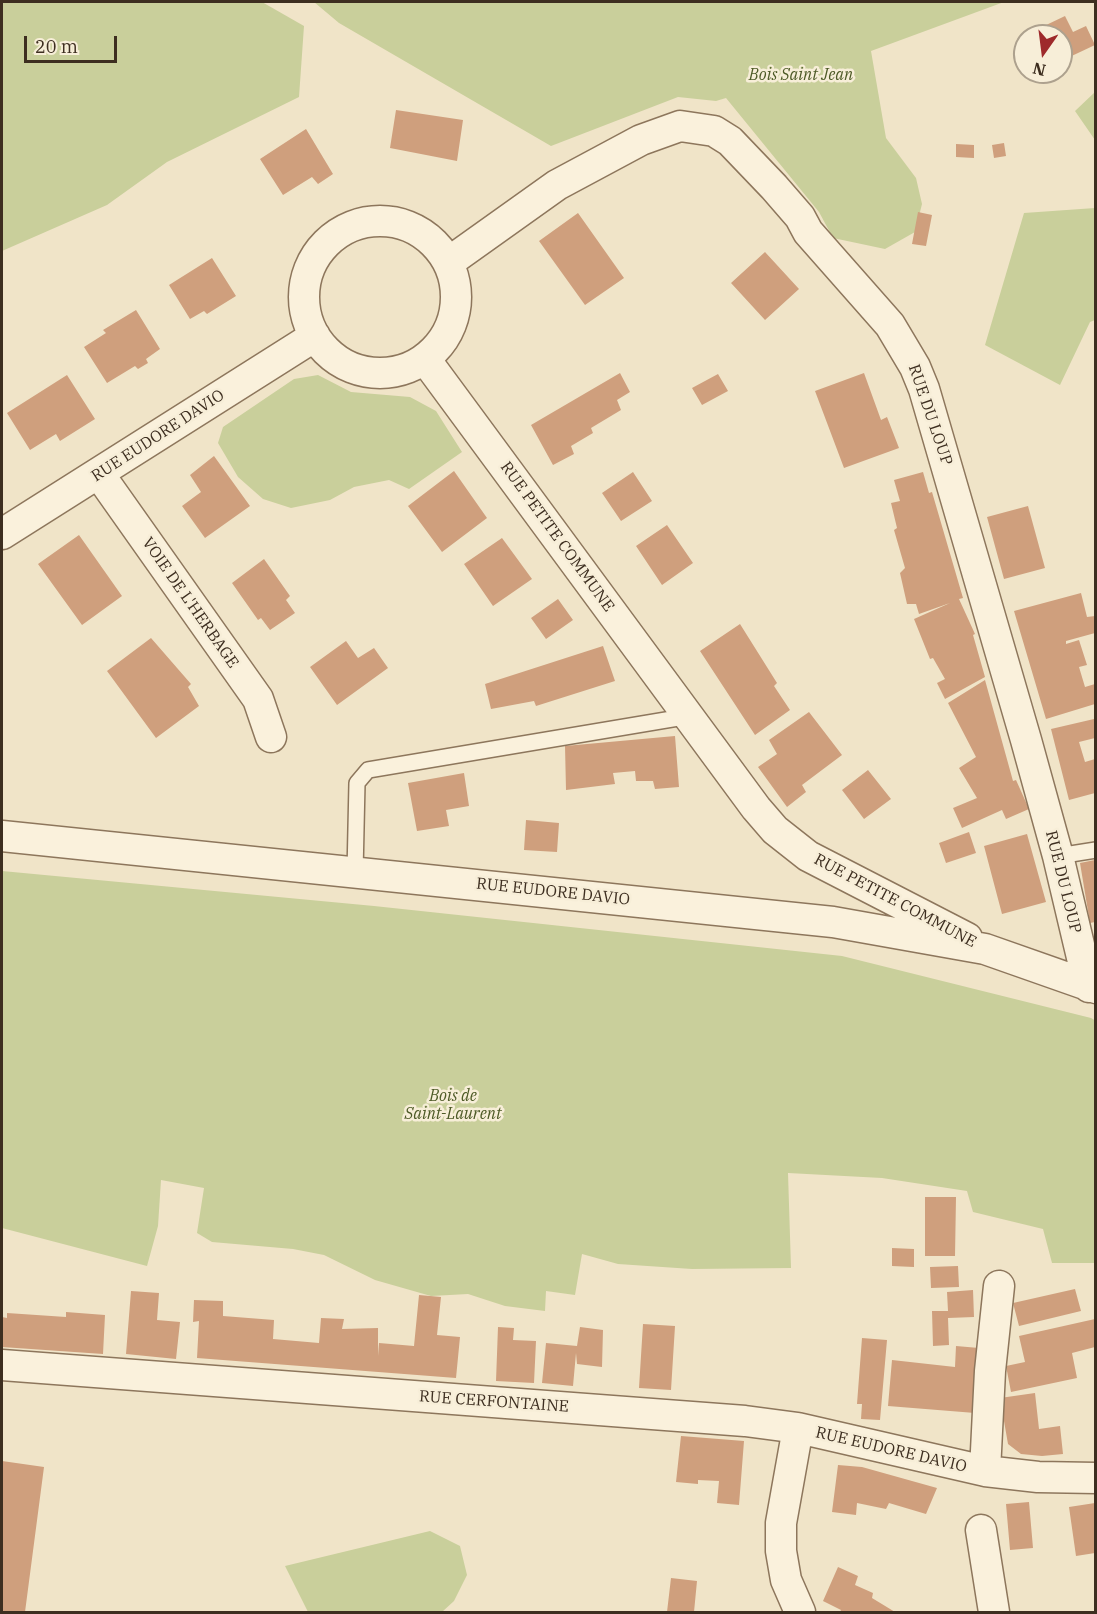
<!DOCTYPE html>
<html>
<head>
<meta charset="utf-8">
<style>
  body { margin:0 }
  #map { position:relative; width:1097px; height:1614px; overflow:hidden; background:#f0e4c8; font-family:"IBM Plex Serif",serif }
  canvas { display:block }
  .frame { position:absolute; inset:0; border:3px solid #3d2e20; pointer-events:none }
  .north { position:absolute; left:1013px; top:24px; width:60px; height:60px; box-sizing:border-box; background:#f7eed8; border:2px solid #ada18e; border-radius:50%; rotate:194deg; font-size:16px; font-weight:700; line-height:24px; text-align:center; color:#3d2e20 }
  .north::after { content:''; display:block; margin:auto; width:21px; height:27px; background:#9e2a2b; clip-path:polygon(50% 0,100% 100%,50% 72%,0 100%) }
  .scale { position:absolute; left:24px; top:36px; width:93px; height:27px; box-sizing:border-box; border:3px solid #3d2e20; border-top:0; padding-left:8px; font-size:18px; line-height:21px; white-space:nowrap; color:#3d2e20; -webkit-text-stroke:4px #f7eed8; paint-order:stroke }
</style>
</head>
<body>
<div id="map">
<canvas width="1097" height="1614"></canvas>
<div class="frame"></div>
<div class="north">N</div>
<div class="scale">20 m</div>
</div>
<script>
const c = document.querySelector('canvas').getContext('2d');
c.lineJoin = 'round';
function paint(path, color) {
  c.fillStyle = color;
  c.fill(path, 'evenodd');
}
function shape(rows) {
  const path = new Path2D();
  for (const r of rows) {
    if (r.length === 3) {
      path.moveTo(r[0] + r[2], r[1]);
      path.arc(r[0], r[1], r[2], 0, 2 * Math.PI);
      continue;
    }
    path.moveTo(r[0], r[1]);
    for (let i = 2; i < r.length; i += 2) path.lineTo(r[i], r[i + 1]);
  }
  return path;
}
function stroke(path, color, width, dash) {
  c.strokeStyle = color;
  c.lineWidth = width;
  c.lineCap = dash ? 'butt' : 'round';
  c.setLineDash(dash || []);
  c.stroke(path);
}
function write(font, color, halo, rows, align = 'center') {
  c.font = font + ' "IBM Plex Serif",serif';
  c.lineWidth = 5;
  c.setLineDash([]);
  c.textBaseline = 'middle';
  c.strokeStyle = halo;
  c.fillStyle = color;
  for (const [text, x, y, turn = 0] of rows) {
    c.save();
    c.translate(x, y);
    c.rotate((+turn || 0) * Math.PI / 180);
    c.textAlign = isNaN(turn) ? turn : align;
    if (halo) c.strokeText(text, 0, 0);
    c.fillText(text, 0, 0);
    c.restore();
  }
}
paint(shape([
  [2,2,262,2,304,26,299,97,167,162,107,205,2,251],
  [314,2,1004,2,871,51,886,138,916,178,922,204,915,232,885,249,833,238,819,212,726,98,716,101,678,97,551,146,339,23],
  [1095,92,1095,140,1075,111],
  [1095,208,1095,320,1090,322,1060,385,985,345,1024,213],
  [318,375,351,392,410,397,436,411,462,452,409,489,389,480,354,487,330,500,291,508,263,499,238,477,218,443,223,427,294,379],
  [2,871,374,906,842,956,1091,1018,1096,1021,1095,1263,1052,1263,1043,1229,973,1212,967,1191,882,1178,788,1173,791,1268,692,1269,618,1264,582,1254,575,1295,546,1291,545,1311,505,1306,468,1294,431,1296,375,1280,324,1255,293,1249,212,1242,197,1233,204,1188,161,1180,158,1226,147,1266,2,1228],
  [430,1531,460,1546,467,1575,454,1601,442,1612,308,1612,285,1566]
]), '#c9cf9b');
paint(shape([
  [1065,16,1073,32,1086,26,1095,45,1061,61,1061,36,1047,36,1042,27],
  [396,110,463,120,457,161,390,148],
  [306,129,333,174,318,184,312,177,283,195,260,159],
  [1004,143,1006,156,994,158,992,145],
  [956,144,974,145,974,158,956,157],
  [918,212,932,215,926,246,912,244],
  [578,213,624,278,585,305,539,241],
  [765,252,799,289,765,320,731,283],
  [212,258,236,296,207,314,204,311,190,319,169,285],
  [136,310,160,349,146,359,148,363,138,369,135,366,107,383,84,347,106,333,103,330],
  [620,373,630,392,617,400,621,410,591,428,593,433,571,446,574,454,553,465,531,425],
  [864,373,881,420,887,417,899,448,844,468,815,391],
  [718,374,728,391,702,405,692,388],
  [67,375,95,419,60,441,56,434,30,450,7,413],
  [214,456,250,506,205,538,182,506,201,492,190,475],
  [454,471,487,518,442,552,408,506],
  [633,472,652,501,621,521,602,493],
  [923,472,929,493,932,492,963,598,959,599,975,634,973,635,985,677,945,699,937,683,945,679,933,658,930,659,914,619,950,603,919,614,916,604,907,604,900,573,905,568,894,530,897,528,891,503,900,501,894,480],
  [1028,506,1045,568,1004,579,987,517],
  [667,525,693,563,662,585,636,546],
  [79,535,122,596,82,625,38,564],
  [502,538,532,579,493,606,464,564],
  [264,559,290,596,286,600,295,613,270,630,261,618,258,620,232,583],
  [1081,593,1087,617,1095,616,1095,633,1066,641,1066,644,1079,640,1087,665,1079,667,1085,687,1095,684,1095,704,1046,719,1014,611],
  [558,599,573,620,546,639,531,618],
  [740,624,777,683,774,686,790,710,755,735,700,651],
  [151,638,191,684,188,687,199,706,156,738,107,671],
  [346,641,358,658,374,648,388,668,337,705,310,667],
  [603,646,615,681,536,706,534,701,491,709,485,684],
  [985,680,1013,781,1016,780,1029,809,1006,819,1002,810,962,828,953,808,977,798,959,768,976,757,948,703],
  [809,712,842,755,802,785,806,792,787,807,758,767,777,754,769,740],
  [1094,719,1095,738,1079,742,1085,762,1095,759,1095,793,1069,800,1051,729],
  [675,736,679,787,655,789,653,781,636,781,635,771,613,773,615,784,566,790,565,746],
  [868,770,891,799,864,819,842,790],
  [464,773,469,806,446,810,449,826,417,831,408,783],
  [526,820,559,823,557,852,524,850],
  [969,832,976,853,946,863,939,843],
  [1027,834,1046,902,1002,914,984,846],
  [1095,860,1095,922,1090,923,1080,863],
  [925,1197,956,1197,955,1256,925,1256],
  [892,1248,914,1249,914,1267,892,1266],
  [958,1266,959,1287,931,1288,930,1267],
  [1075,1289,1081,1311,1019,1326,1013,1303],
  [973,1290,974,1317,948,1318,949,1345,933,1346,932,1311,948,1311,947,1292],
  [131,1291,159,1293,157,1320,180,1322,176,1359,126,1354],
  [419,1295,441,1297,437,1335,460,1337,456,1378,197,1358,199,1321,193,1322,194,1300,223,1301,223,1316,274,1320,273,1339,319,1343,321,1318,344,1319,342,1329,378,1328,378,1356,379,1343,414,1346],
  [66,1312,105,1315,103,1354,2,1347,2,1317,7,1318,7,1313,66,1317],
  [1095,1319,1095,1347,1072,1353,1077,1378,1011,1392,1006,1366,1025,1362,1019,1336],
  [643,1324,675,1326,671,1390,639,1388],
  [498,1327,514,1328,513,1340,536,1341,534,1383,496,1381],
  [580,1327,603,1330,602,1367,577,1364,576,1353,573,1386,542,1383,546,1343,577,1346],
  [862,1338,887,1340,880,1420,861,1419,862,1404,857,1404],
  [956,1346,979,1348,975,1413,888,1406,892,1360,955,1367],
  [1035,1393,1039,1429,1060,1426,1063,1454,1042,1456,1021,1454,1008,1444,1000,1398],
  [681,1436,744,1441,739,1505,717,1503,719,1481,698,1480,698,1484,676,1482],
  [2,1461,44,1467,25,1612,2,1612],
  [838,1465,862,1467,937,1488,926,1514,889,1503,886,1509,857,1503,856,1515,832,1512],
  [1029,1502,1033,1548,1010,1550,1006,1504],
  [1095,1503,1095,1553,1076,1556,1069,1507],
  [838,1567,858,1576,855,1585,873,1593,872,1598,895,1612,840,1612,841,1610,823,1601],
  [671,1578,697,1581,694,1612,667,1612]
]), '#cf9f7d');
const lane = shape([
  [1058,856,1096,850],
  [355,873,357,783,368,770,690,716]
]);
const street = shape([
  [380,297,76],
  [449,262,557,185,641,140,680,126,714,131,730,141,774,187,800,217,808,232,890,325,915,367,924,389,1026,740,1058,856,1089,987],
  [425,359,756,808,775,830,808,856,967,938],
  [99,474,258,699,271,737],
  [2,534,315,336],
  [2,836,833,922,985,949,1096,988],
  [2,1365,745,1421,798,1428,781,1523,781,1551,786,1580,800,1612],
  [798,1428,985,1471,1038,1477,1096,1478],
  [985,1471,990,1371,999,1286],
  [981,1530,994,1612]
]);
stroke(lane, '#8d765c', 18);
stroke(street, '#8d765c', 33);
stroke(lane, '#faf1dc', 15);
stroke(street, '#faf1dc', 30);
write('italic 16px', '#4d5a26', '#f7eed8', [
  ["Bois Saint Jean",801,75],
  ["Bois de",453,1096],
  ["Saint-Laurent",453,1114]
]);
write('16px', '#3d2e20', '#f7eed8', [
  ["RUE DU LOUP",930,415,71],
  ["RUE EUDORE DAVIO",158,436,-33],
  ["RUE PETITE COMMUNE",557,537,54],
  ["VOIE DE L'HERBAGE",190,603,55],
  ["RUE DU LOUP",1063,882,76],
  ["RUE EUDORE DAVIO",553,892,6],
  ["RUE PETITE COMMUNE",895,901,28],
  ["RUE CERFONTAINE",494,1402,4],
  ["RUE EUDORE DAVIO",891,1450,13]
]);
</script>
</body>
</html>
